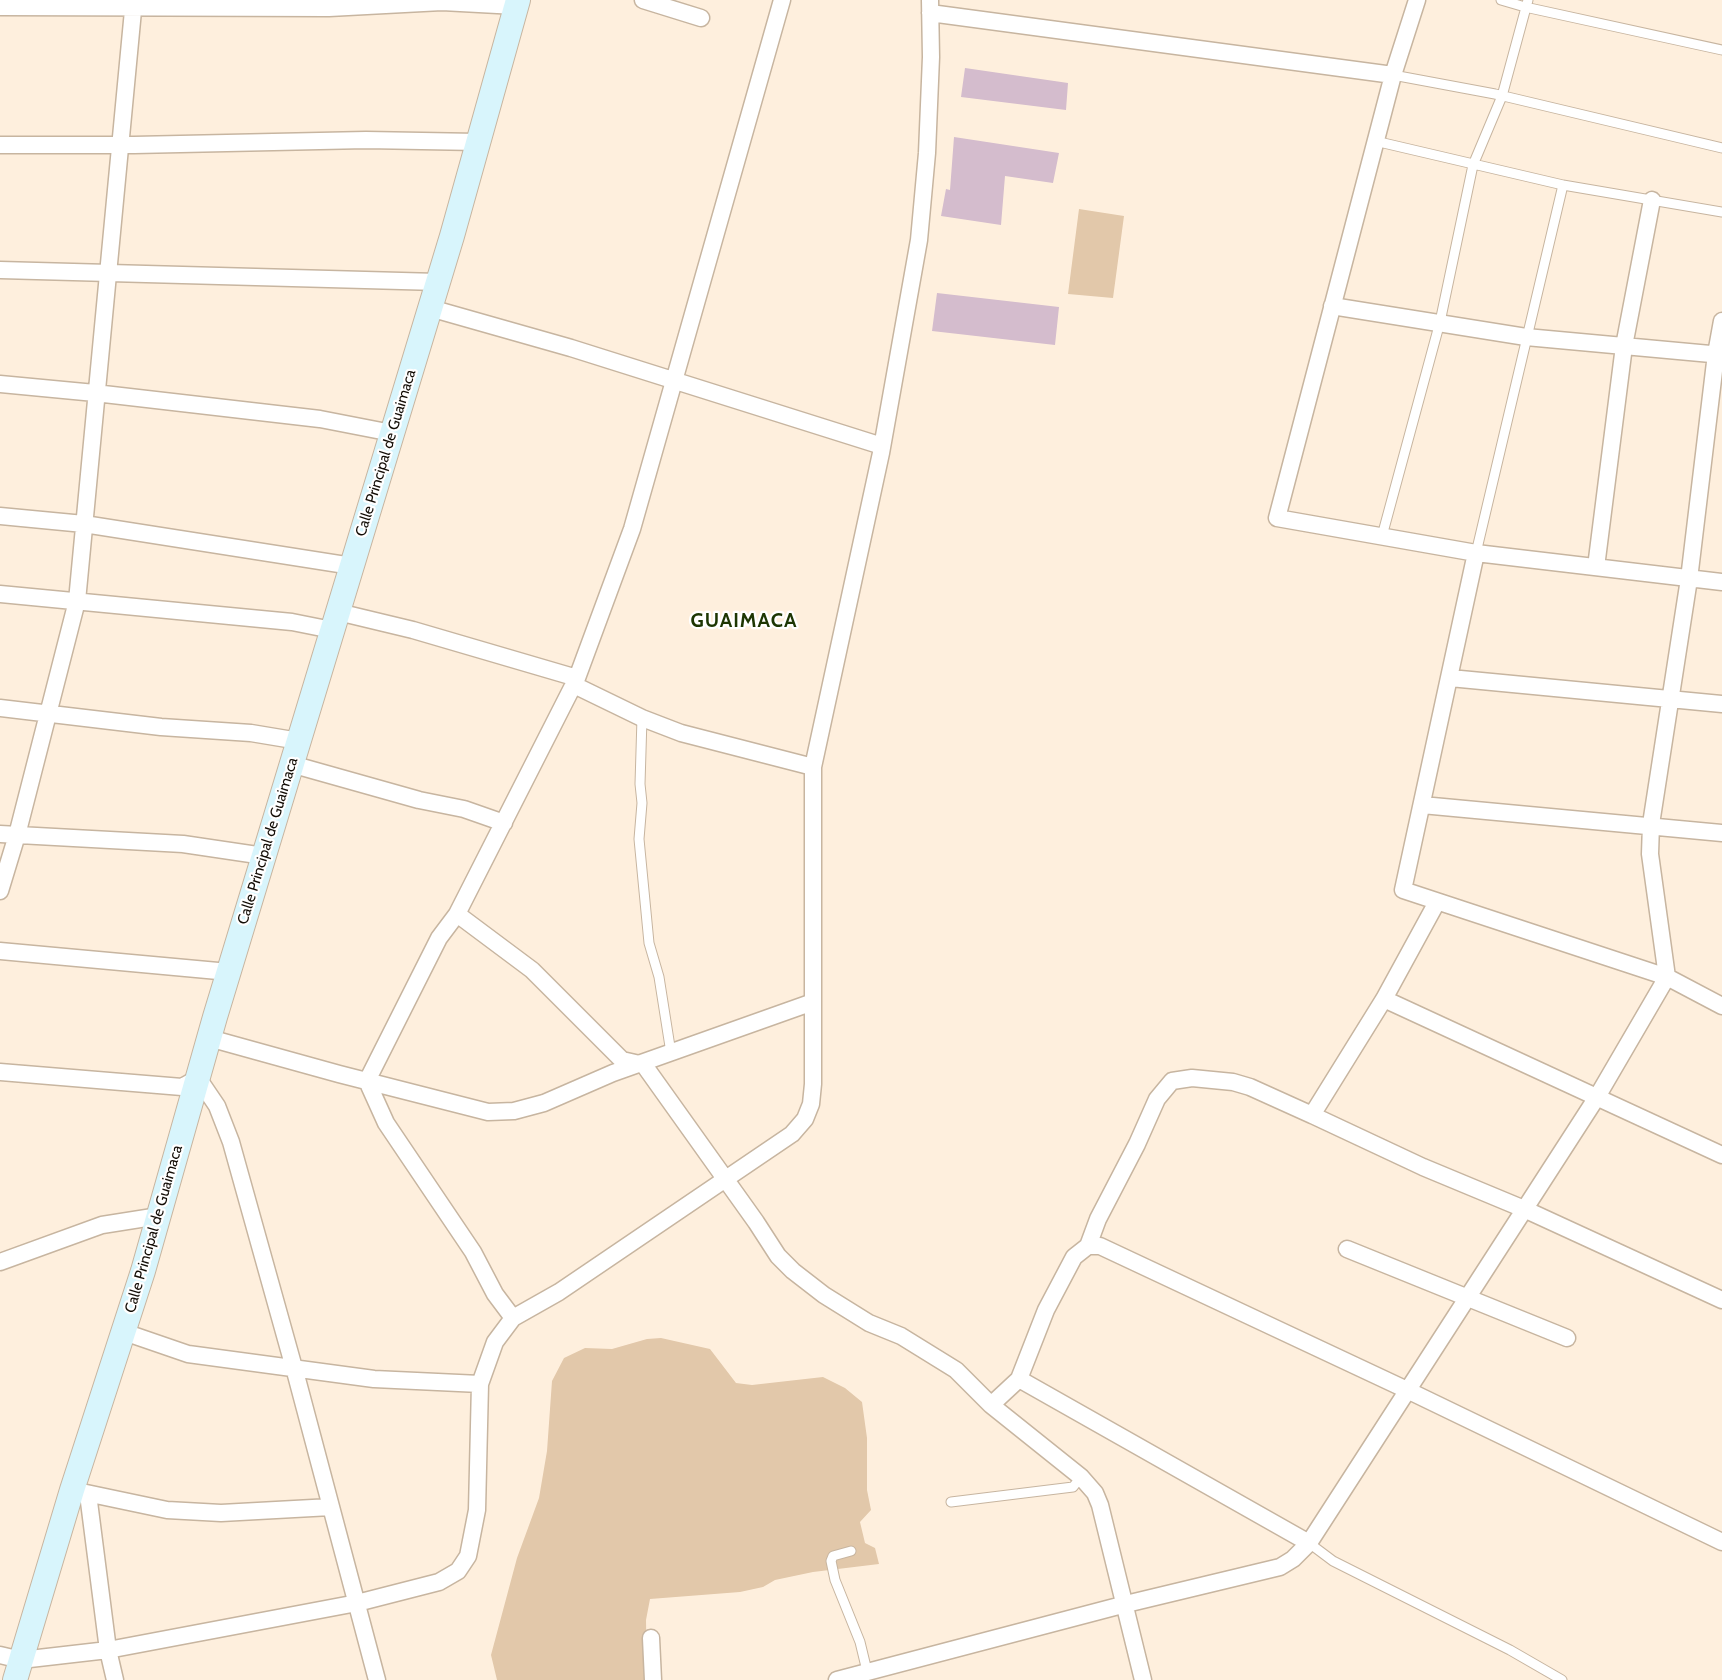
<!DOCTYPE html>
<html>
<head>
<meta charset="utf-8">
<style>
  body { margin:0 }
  canvas { display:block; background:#feefdd }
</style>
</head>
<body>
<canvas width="1722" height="1680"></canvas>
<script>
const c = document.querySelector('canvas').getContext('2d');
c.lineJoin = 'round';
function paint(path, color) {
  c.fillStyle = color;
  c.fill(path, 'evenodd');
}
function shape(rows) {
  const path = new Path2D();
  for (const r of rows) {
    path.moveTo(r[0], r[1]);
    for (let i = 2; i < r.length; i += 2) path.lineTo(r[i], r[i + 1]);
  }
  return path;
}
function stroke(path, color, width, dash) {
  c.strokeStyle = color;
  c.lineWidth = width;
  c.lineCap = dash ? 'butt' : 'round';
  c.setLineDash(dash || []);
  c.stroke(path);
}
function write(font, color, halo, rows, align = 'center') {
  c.font = font + ' Cabin,sans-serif';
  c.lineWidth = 4.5;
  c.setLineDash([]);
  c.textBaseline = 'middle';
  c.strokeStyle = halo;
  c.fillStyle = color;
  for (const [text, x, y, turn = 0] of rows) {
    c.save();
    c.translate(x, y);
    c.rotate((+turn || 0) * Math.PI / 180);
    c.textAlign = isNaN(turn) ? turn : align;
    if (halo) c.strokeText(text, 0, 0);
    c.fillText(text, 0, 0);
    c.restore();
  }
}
paint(shape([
  [1079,209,1124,216,1113,298,1068,294],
  [661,1338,710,1349,736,1383,752,1385,823,1377,845,1388,862,1402,867,1438,867,1490,871,1510,860,1522,865,1543,875,1548,879,1564,813,1572,775,1580,763,1587,740,1592,650,1599,646,1620,647,1680,497,1680,491,1655,517,1558,539,1498,547,1451,552,1381,564,1358,585,1348,612,1349,647,1339]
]), '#e2c8aa');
paint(shape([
  [965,68,1068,83,1066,110,961,97],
  [954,137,1059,153,1053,183,1005,176,1001,225,941,216,946,189,950,190],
  [937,293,1059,307,1055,345,932,331]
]), '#d4bccd');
const lane = shape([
  [1501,0,1525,7,1722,50],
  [1393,75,1495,94,1722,148],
  [1375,141,1563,185,1722,212],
  [1382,536,1440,322,1473,165,1502,96,1528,0],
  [1476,553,1563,185],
  [642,718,640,784,642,803,639,839,649,943,659,977,671,1053],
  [951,1502,1073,1487,1081,1477],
  [1309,1543,1333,1561,1510,1650,1562,1680],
  [851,1551,833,1556,831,1561,835,1580,860,1642,867,1671]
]);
const street = shape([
  [643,0,701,18],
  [1417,0,1393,75,1277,518,1476,553,1722,582],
  [0,7,329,8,442,2,516,6],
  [930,13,1393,75],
  [0,145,134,145,366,140,478,142],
  [0,270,438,282],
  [1332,306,1526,337,1722,355],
  [430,308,571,348,882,446],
  [0,384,95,393,320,419,392,433],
  [0,516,84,524,352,566],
  [1476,553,1403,890,1667,977,1722,1006],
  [1596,567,1624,346,1652,200],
  [0,594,292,622,332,630],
  [338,612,413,630,577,678],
  [1450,678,1722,704],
  [574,685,642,718,681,733,813,767],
  [0,708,161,727,251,733,299,741],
  [291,764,419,800,464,809,504,823],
  [1422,805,1722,833],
  [0,834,183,844,264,856],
  [0,891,17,835,77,601,134,0],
  [1437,902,1384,999,1312,1115,1423,1167,1524,1209,1722,1300],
  [457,914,532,970,622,1060,644,1065,756,1222,778,1256,793,1271,824,1295,869,1323,901,1336,956,1370,991,1405,1081,1477,1095,1493,1100,1505,1143,1680],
  [0,951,229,972],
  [1384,999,1722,1155],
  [209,1038,339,1074,488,1112,514,1111,544,1103,613,1073,813,1002],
  [0,1072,182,1087,198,1078,217,1106,231,1142,296,1375,377,1680],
  [1088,1246,1098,1219,1137,1144,1157,1099,1172,1081,1192,1078,1233,1082,1250,1087,1312,1115],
  [1347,1249,1567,1338],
  [0,1262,102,1225,159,1216],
  [513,1318,495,1294,473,1252,386,1123,367,1081,439,938,457,914,577,678,632,529,782,0],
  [124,1332,188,1354,374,1379,480,1384],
  [1019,1379,1309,1543],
  [991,1405,1019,1379,1046,1310,1074,1257,1088,1246,1100,1246,1407,1390,1722,1542],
  [72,1490,167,1510,221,1513,331,1507],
  [88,1494,108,1650,115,1680],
  [651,1638,653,1680],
  [0,1655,21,1660,108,1650,357,1603,439,1582,458,1571,468,1556,477,1510,480,1384,495,1342,513,1318,559,1292,792,1134,805,1119,811,1104,813,1084,813,767,881,453,919,240,927,153,931,57,930,0],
  [837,1680,1126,1604,1280,1567,1293,1559,1309,1543,1597,1097,1667,977,1650,854,1651,824,1689,579,1716,354,1722,321]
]);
const secondary = shape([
  [15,1680,72,1490,143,1271,215,1017,452,236,518,0]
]);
stroke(lane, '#c7b5a0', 11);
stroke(street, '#c7b5a0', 19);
stroke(secondary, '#c7b5a0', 26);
stroke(lane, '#fff', 9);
stroke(street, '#fff', 16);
stroke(secondary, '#d8f5fc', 24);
write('15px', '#130d06', '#fff', [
  ["Calle Principal de Guaimaca",386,453,-73],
  ["Calle Principal de Guaimaca",268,841,-73],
  ["Calle Principal de Guaimaca",154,1229,-74]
]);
c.letterSpacing = '1px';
write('bold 20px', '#1d3603', '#fff', [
  ["GUAIMACA",744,621]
]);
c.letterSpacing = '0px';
</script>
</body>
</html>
